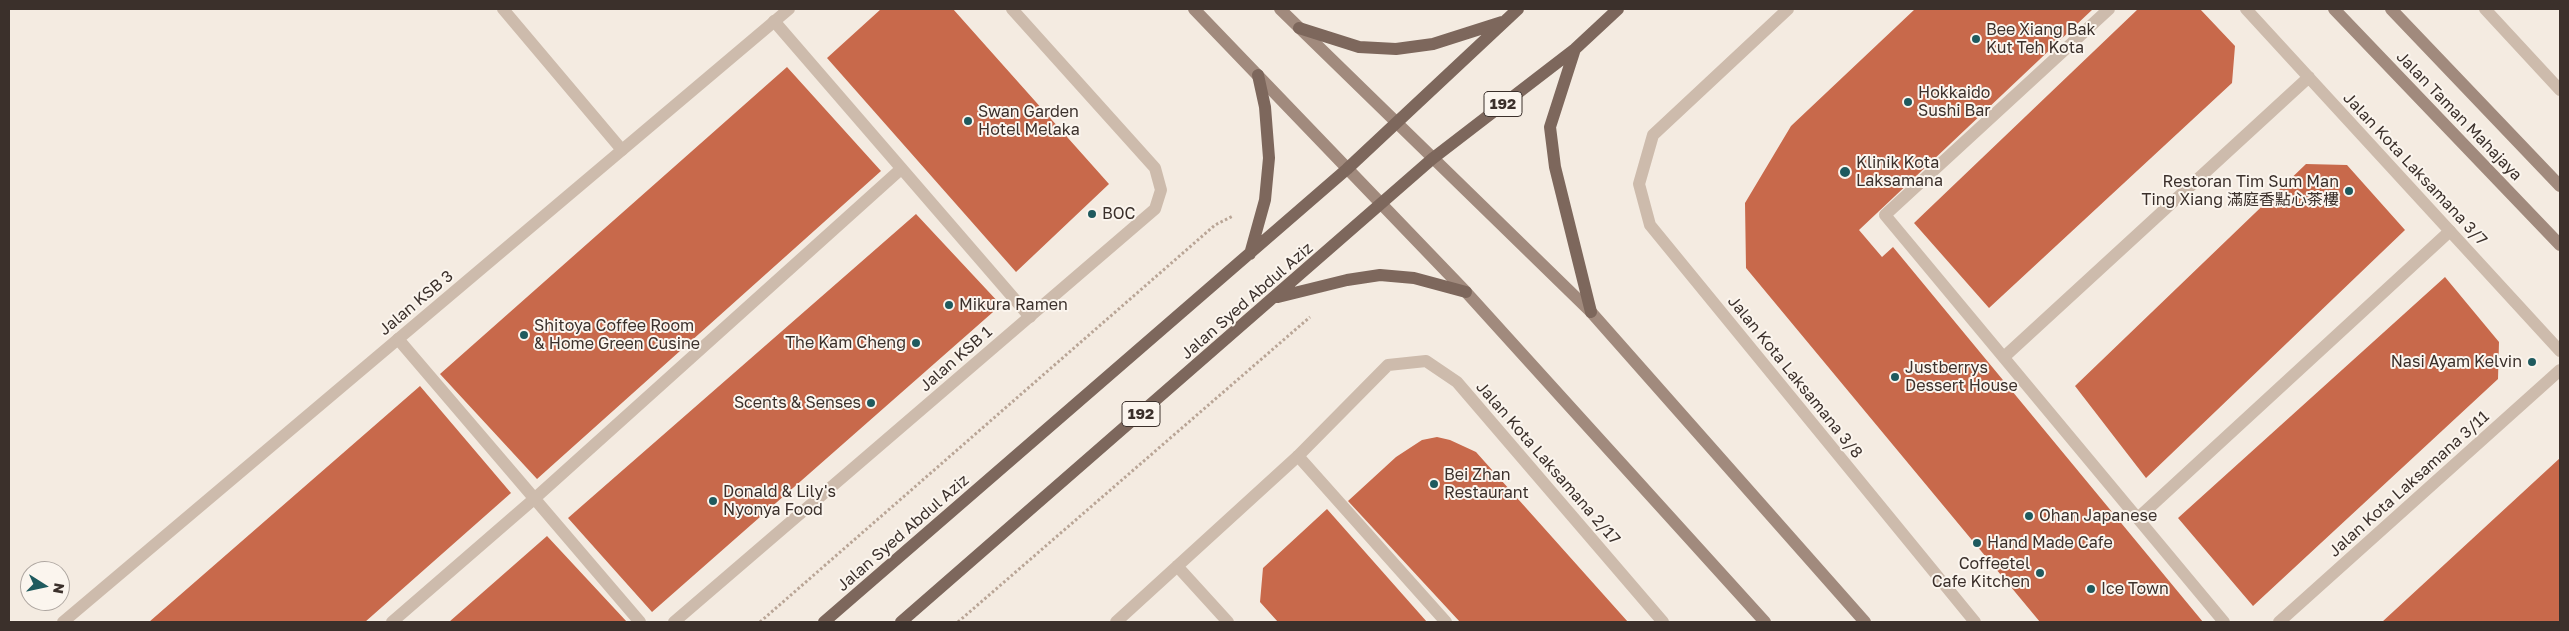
<!DOCTYPE html>
<html>
<head>
<meta charset="utf-8">
<style>
  body { margin:0 }
  #map { position:relative; width:2569px; height:631px; overflow:hidden; background:#f4ebe1; font-family:"Golos Text",sans-serif }
  canvas { display:block }
  .frame { position:absolute; inset:0; border:10px solid #3b302b; pointer-events:none }
  .north { position:absolute; left:20px; top:561px; width:50px; height:50px; box-sizing:border-box; background:#fbf5ee; border:1px solid #aea6a0; border-radius:50%; rotate:100deg; font-size:14px; font-weight:700; line-height:20px; text-align:center; color:#3b302b }
  .north::after { content:''; display:block; margin:auto; width:18px; height:22px; background:#1f5a5e; clip-path:polygon(50% 0,100% 100%,50% 72%,0 100%) }
</style>
</head>
<body>
<div id="map">
<canvas width="2569" height="631"></canvas>
<div class="frame"></div>
<div class="north">N</div>
</div>
<script>
const c = document.querySelector('canvas').getContext('2d');
c.lineJoin = 'round';
function paint(path, color) {
  c.fillStyle = color;
  c.fill(path, 'evenodd');
}
function shape(rows) {
  const path = new Path2D();
  for (const r of rows) {
    path.moveTo(r[0], r[1]);
    for (let i = 2; i < r.length; i += 2) path.lineTo(r[i], r[i + 1]);
  }
  return path;
}
function stroke(path, color, width, dash) {
  c.strokeStyle = color;
  c.lineWidth = width;
  c.lineCap = dash ? 'butt' : 'round';
  c.setLineDash(dash || []);
  c.stroke(path);
}
function write(font, color, halo, rows, align = 'center') {
  c.font = font + ' "Golos Text","Noto Sans SC",sans-serif';
  c.lineWidth = 4;
  c.setLineDash([]);
  c.textBaseline = 'middle';
  c.strokeStyle = halo;
  c.fillStyle = color;
  for (const [text, x, y, turn = 0] of rows) {
    c.save();
    c.translate(x, y);
    c.rotate((+turn || 0) * Math.PI / 180);
    c.textAlign = isNaN(turn) ? turn : align;
    if (halo) c.strokeText(text, 0, 0);
    c.fillText(text, 0, 0);
    c.restore();
  }
}
paint(shape([
  [881,9,953,9,1109,184,1016,272,827,58],
  [1915,9,2093,9,1859,230,1882,257,1893,247,2203,622,2040,622,1746,268,1745,203,1791,126],
  [2138,9,2200,9,2235,46,2232,83,1989,308,1914,223],
  [787,67,881,171,537,479,440,374],
  [2306,164,2347,165,2405,230,2146,478,2075,386],
  [916,214,1001,305,652,612,568,518],
  [2445,277,2499,342,2498,379,2253,606,2178,518],
  [420,386,511,493,365,622,149,622],
  [1437,437,1450,440,1476,452,1628,622,1460,622,1348,501,1396,457,1422,440],
  [2560,458,2560,622,2382,622],
  [1327,509,1427,622,1278,622,1260,602,1263,568],
  [547,536,627,622,449,622]
]), '#c8694b');
stroke(shape([
  [760,622,1215,225,1233,216],
  [958,622,1310,317]
]), '#b9a596', 3, [2.5, 2.5]);
stroke(shape([
  [503,9,622,150],
  [2109,9,1885,215,2224,622],
  [774,21,1030,317],
  [398,339,640,622],
  [1298,456,1446,622],
  [2138,518,2450,231],
  [392,622,534,499,901,169]
]), '#cdbbac', 12);
stroke(shape([
  [1788,9,1653,135,1639,184,1650,225,1975,622],
  [2246,9,2560,351],
  [2485,9,2560,90],
  [2004,357,2309,77],
  [1177,566,1228,622],
  [63,622,789,9],
  [674,622,1155,209,1161,190,1155,168,1012,9],
  [1116,622,1298,456,1388,365,1426,361,1457,382,1663,622],
  [2279,622,2560,370]
]), '#cdbbac', 12);
stroke(shape([
  [1194,9,1466,292,1765,622],
  [1280,9,1591,312,1865,622],
  [2334,9,2560,245],
  [2391,9,2560,186]
]), '#a18a7d', 12);
stroke(shape([
  [1299,28,1359,47,1396,49,1433,44,1502,22],
  [1575,49,1550,127,1555,167,1591,312],
  [1250,254,1265,200,1269,158,1265,107,1258,75],
  [1278,297,1347,280,1380,275,1414,278,1466,292],
  [824,622,1347,169,1518,9],
  [901,622,1432,159,1575,49,1618,9]
]), '#7d675c', 12);
for (const [x, y, r, color] of [
  [1976,39,5,"#1f5a5e"],
  [1908,102,5,"#1f5a5e"],
  [968,121,5,"#1f5a5e"],
  [1845,172,6,"#1f5a5e"],
  [2349,191,5,"#1f5a5e"],
  [1092,214,5,"#1f5a5e"],
  [949,305,5,"#1f5a5e"],
  [524,335,5,"#1f5a5e"],
  [916,343,5,"#1f5a5e"],
  [2532,362,5,"#1f5a5e"],
  [1895,377,5,"#1f5a5e"],
  [871,403,5,"#1f5a5e"],
  [1434,484,5,"#1f5a5e"],
  [713,501,5,"#1f5a5e"],
  [2029,516,5,"#1f5a5e"],
  [1977,543,5,"#1f5a5e"],
  [2040,573,5,"#1f5a5e"],
  [2091,589,5,"#1f5a5e"]
]) {
  const dot = new Path2D();
  dot.arc(x, y, r, 0, 2 * Math.PI);
  c.fillStyle = color;
  c.fill(dot);
  stroke(dot, '#fbf5ee', 2);
}
for (const [x, y, w] of [
  [1503,104,38],
  [1141,414,38]
]) {
  const box = new Path2D();
  box.roundRect(x - w / 2, y - 12.5, w, 25, 4);
  c.fillStyle = '#fbf5ee';
  c.fill(box);
  stroke(box, '#3b302b', 1);
}
write('bold 15px', '#3b302b', null, [
  ["192",1503,104],
  ["192",1141,414]
]);
write('16px', '#3b302b', '#fbf5ee', [
  ["Bee Xiang Bak",1986,30],
  ["Kut Teh Kota",1986,48],
  ["Hokkaido",1918,93],
  ["Sushi Bar",1918,111],
  ["Swan Garden",978,112],
  ["Hotel Melaka",978,130],
  ["Klinik Kota",1856,163],
  ["Laksamana",1856,181],
  ["Restoran Tim Sum Man",2339,182,"right"],
  ["Ting Xiang 滿庭香點心茶樓",2339,200,"right"],
  ["BOC",1102,214],
  ["Mikura Ramen",959,305],
  ["Shitoya Coffee Room",534,326],
  ["& Home Green Cusine",534,344],
  ["The Kam Cheng",906,343,"right"],
  ["Nasi Ayam Kelvin",2522,362,"right"],
  ["Justberrys",1905,368],
  ["Dessert House",1905,386],
  ["Scents & Senses",861,403,"right"],
  ["Bei Zhan",1444,475],
  ["Restaurant",1444,493],
  ["Donald & Lily's",723,492],
  ["Nyonya Food",723,510],
  ["Ohan Japanese",2039,516],
  ["Hand Made Cafe",1987,543],
  ["Coffeetel",2030,564,"right"],
  ["Cafe Kitchen",2030,582,"right"],
  ["Ice Town",2101,589]
], 'left');
write('16px', '#3b302b', '#fbf5ee', [
  ["Jalan Taman Mahajaya",2459,116,46],
  ["Jalan Kota Laksamana 3/7",2415,169,47],
  ["Jalan Syed Abdul Aziz",1247,301,-41],
  ["Jalan KSB 3",416,303,-40],
  ["Jalan KSB 1",956,359,-41],
  ["Jalan Kota Laksamana 3/8",1795,377,51],
  ["Jalan Kota Laksamana 2/17",1548,463,49],
  ["Jalan Kota Laksamana 3/11",2409,484,-42],
  ["Jalan Syed Abdul Aziz",903,533,-41]
]);
</script>
</body>
</html>
